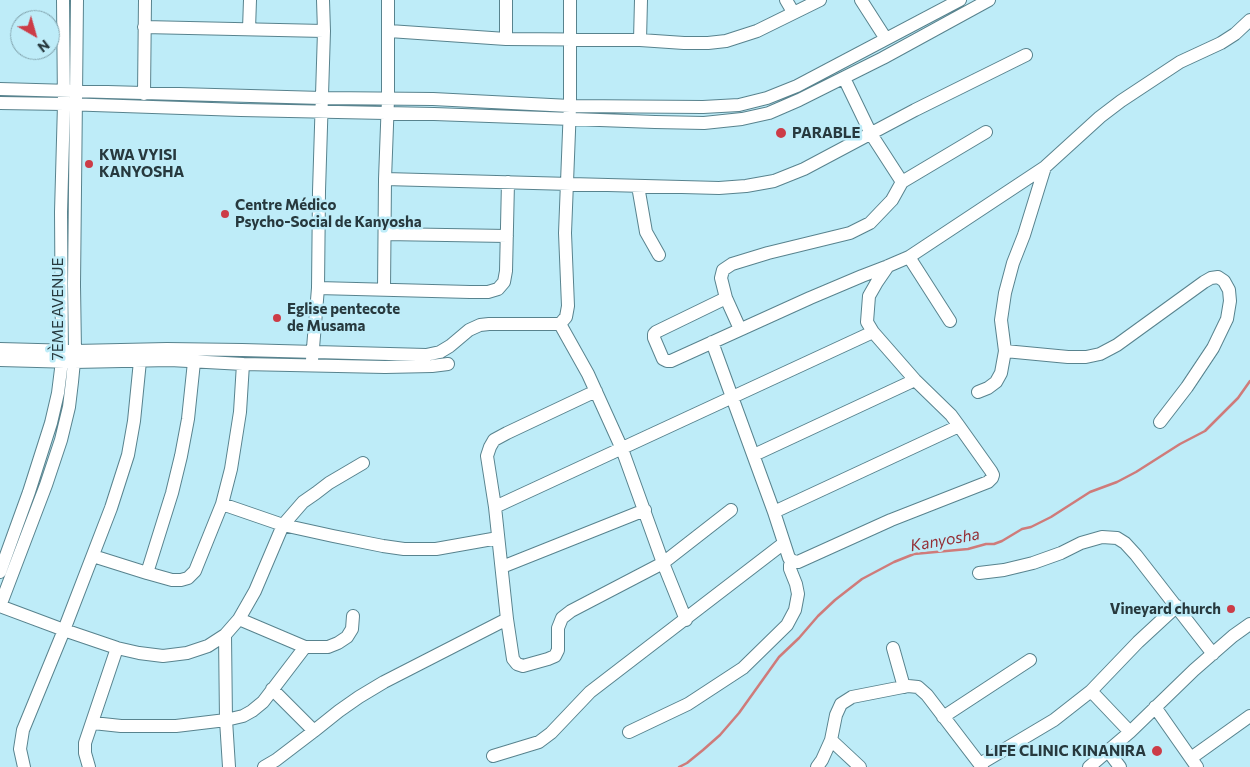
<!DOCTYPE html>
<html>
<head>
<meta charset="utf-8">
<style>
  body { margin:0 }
  #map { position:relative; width:1250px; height:767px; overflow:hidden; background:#beecf8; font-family:Commissioner,sans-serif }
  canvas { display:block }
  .north { position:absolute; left:10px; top:10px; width:50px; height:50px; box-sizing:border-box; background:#beecf8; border:1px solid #82a4ae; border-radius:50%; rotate:142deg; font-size:14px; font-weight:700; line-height:20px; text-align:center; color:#27393e }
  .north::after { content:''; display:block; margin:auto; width:18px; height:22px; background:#cc3c47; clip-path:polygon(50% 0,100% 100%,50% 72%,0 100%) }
</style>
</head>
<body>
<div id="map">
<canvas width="1250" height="767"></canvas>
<div class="north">N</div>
</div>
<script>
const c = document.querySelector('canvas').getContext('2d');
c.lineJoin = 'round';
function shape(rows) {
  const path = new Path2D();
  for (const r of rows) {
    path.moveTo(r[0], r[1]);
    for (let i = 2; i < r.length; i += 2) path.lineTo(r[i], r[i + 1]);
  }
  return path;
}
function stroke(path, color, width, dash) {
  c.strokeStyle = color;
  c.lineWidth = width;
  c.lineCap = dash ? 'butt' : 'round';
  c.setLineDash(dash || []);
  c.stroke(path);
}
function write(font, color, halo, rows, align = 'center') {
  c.font = font + ' Commissioner,sans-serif';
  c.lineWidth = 5;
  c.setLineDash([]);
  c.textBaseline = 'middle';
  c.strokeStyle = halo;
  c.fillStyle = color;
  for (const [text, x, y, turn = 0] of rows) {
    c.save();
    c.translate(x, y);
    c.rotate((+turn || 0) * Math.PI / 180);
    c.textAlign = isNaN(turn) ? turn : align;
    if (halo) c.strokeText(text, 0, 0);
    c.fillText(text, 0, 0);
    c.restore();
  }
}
stroke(shape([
  [679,767,687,763,703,750,720,735,739,713,779,657,799,638,818,616,835,600,862,579,894,562,914,554,968,549,986,544,994,544,1002,541,1022,529,1031,527,1051,517,1090,492,1117,482,1136,472,1180,444,1205,431,1238,398,1250,381]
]), '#cf7b7a', 2.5);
const minor = shape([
  [77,0,74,285,75,351,72,382,69,407,61,440,46,485,0,606,64,630,117,648,139,653,163,656,187,653,208,646,225,635,239,619,255,591,283,525,303,502,316,493,329,483,363,463],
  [786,0,793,12],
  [861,0,886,39],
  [144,27,324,31],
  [249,29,250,0],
  [389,31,506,39,640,40,684,43,708,43,726,41,757,31,820,0],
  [506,39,506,0],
  [640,40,641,0],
  [844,78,871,134,902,182],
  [0,89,322,98,433,99,570,106,703,107,739,105,767,98,797,86,960,0],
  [144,94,145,0],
  [0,103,64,104,241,110,434,114,655,122,704,123,742,119,769,113,799,100,883,58,989,0],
  [385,179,719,188,746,186,774,181,804,169,915,110,1026,55],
  [638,186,646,232,659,255],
  [385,234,507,236],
  [909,257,950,321],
  [318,288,470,292,488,292,498,289,504,282,506,271,508,182],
  [384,289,385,179,388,99,388,0],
  [726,298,656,332,654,334,654,338,663,359,667,361,671,361,810,298,862,276,888,266,909,257,1045,167,1100,117,1121,101,1180,62,1221,43,1235,34,1250,20],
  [560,324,588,374,622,449,663,563,686,620],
  [740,329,726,298,721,278,723,270,732,264,768,253,850,233,870,223,892,200,902,182,986,132],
  [712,342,732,397,774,512,789,558,793,561,798,562,891,520,988,482,992,478,993,475,991,471,959,426,951,415,915,380,873,332,867,322,869,296,877,282,888,266],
  [0,349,75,351,167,349,242,350,426,355,440,352,450,346,469,330,480,325,489,324,560,324,566,317,568,306,565,233,570,106,570,0],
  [1005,351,1068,357,1086,357,1100,354,1117,345,1204,282,1211,278,1218,277,1224,281,1229,290,1230,301,1227,319,1213,348,1187,387,1160,422],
  [0,360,74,362,170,360,243,364,385,367,432,366,448,364],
  [312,360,318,288,319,191,324,31,323,0],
  [596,391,507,433,494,440,490,447,487,456,495,507,507,619,513,659,517,664,523,666,548,659,555,656,558,650,558,628,562,618,571,611,663,563,731,510],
  [978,392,988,388,996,382,1001,373,1005,351,1001,320,1005,293,1013,263,1024,235,1045,167],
  [754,455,915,380],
  [222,504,283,525,333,536,383,546,404,549,436,549,498,538],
  [495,507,873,332],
  [774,512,959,426],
  [93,556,147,573,172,580,181,580,188,578,195,571,222,504,231,469,240,412,243,364],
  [502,567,645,510],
  [0,572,29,492,51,423,58,393,62,361,61,212,64,104,63,0],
  [147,573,172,493,181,456,188,419,194,362],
  [979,573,1004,570,1033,563,1061,553,1081,543,1102,537,1117,538,1125,543,1136,555,1213,654],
  [239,619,305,647],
  [225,635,226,720,229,767],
  [893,648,904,687],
  [272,689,314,731],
  [1091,691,1130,732],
  [1155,707,1197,767],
  [943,717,1030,660],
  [93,723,121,726,176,726,226,720,243,716,252,711,263,702,305,647,328,647,338,643,347,637,352,629,353,616],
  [629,732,688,704,743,668,787,625,795,610,798,594,796,584,790,569,790,565,793,561],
  [831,740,860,767],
  [1108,751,1120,767],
  [493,756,539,742,551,733,590,692,784,543],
  [1191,758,1250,716],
  [980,764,1054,720,1091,691,1138,642,1177,606],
  [24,767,20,749,23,730,64,630,111,508,128,455,134,421,140,361],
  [89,767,85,753,85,743,117,648],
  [264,767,276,760,314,731,339,711,359,697,384,682,507,619],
  [817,767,822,760,831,740,836,715,841,704,852,697,908,686,918,687,927,695,982,767],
  [1089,767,1130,732,1194,670,1233,636,1250,624]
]);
stroke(minor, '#58838e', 14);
stroke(minor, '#fff', 12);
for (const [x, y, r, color] of [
  [781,133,6,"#cc3c47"],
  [89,164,5,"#cc3c47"],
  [225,214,5,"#cc3c47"],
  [277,318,5,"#cc3c47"],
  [1231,609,5,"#cc3c47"],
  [1157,751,6,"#cc3c47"]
]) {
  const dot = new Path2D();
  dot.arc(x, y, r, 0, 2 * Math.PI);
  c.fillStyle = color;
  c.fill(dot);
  stroke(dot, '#beecf8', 2);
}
write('bold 15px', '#27393e', '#beecf8', [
  ["PARABLE",792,133],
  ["KWA VYISI",99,155],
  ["KANYOSHA",99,172],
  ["Centre Médico",235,205],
  ["Psycho-Social de Kanyosha",235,222],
  ["Eglise pentecote",287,309],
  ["de Musama",287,326],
  ["Vineyard church",1221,609,"right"],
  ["LIFE CLINIC KINANIRA",1146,751,"right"]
], 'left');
write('15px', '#27393e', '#beecf8', [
  ["7ÈME AVENUE",58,309,-90]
]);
write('italic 16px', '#942e35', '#beecf8', [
  ["Kanyosha",945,540,-10]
]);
</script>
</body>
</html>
